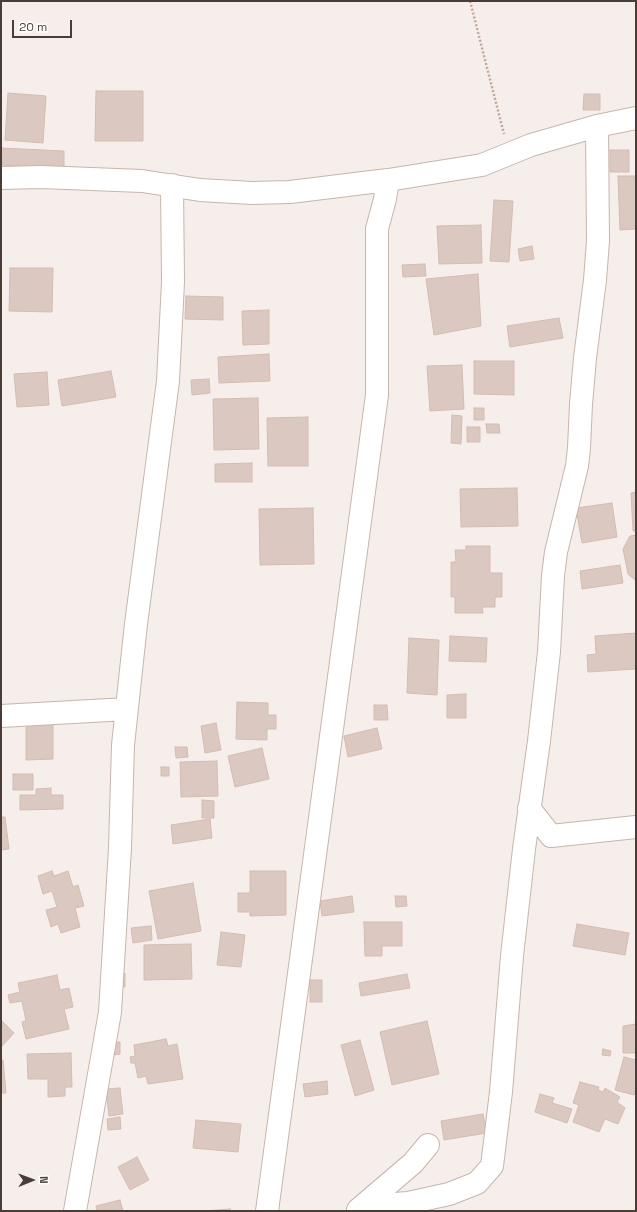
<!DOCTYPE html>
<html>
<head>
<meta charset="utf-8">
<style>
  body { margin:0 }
  #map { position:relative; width:637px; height:1212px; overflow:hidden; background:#f6eeea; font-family:"Space Grotesk",sans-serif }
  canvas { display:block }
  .frame { position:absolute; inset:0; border:2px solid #4a3d37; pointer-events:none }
  .north { position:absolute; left:12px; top:1160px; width:40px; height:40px; -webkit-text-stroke:3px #fff; paint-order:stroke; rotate:89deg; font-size:11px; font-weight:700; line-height:16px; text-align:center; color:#4a3d37 }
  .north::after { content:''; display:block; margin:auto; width:14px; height:18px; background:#4a3d37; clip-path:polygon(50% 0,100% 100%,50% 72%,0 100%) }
  .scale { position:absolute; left:12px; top:20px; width:60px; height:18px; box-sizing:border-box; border:2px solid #4a3d37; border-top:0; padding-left:5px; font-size:12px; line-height:14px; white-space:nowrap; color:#4a3d37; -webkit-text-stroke:3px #fff; paint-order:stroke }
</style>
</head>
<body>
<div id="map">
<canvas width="637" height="1212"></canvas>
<div class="frame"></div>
<div class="north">N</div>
<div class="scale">20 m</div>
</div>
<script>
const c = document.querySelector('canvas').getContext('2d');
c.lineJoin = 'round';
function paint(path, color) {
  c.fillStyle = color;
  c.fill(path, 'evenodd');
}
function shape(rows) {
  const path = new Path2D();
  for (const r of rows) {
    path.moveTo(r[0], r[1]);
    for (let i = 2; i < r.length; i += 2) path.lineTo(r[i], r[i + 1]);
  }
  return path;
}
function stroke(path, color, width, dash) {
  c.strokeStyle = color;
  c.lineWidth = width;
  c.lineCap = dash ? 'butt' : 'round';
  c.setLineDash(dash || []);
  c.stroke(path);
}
const building = shape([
  [96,91,143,91,143,141,95,141,96,91],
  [8,93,46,96,43,143,5,140,8,93],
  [584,94,600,94,600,110,583,110,584,94],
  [1,148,64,151,64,168,1,165,1,148],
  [610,150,629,150,629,172,610,172,610,150],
  [618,176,636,176,636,229,620,230,618,176],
  [494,200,513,201,509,262,490,261,494,200],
  [481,225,482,263,439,264,437,226,481,225],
  [532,246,534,259,520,261,518,249,532,246],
  [425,264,426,276,403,277,402,265,425,264],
  [10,268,53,268,52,312,9,311,10,268],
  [478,274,481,326,434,335,426,279,478,274],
  [186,296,223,297,223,320,185,319,186,296],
  [269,310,269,344,243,345,242,311,269,310],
  [559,318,563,338,510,347,507,326,559,318],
  [269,354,270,381,219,383,218,357,269,354],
  [474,361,514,361,514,395,474,394,474,361],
  [462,365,464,409,430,411,427,366,462,365],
  [111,371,116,397,62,406,58,380,111,371],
  [47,372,49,405,17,407,14,374,47,372],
  [209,379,210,393,192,395,191,380,209,379],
  [258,398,259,449,214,450,213,399,258,398],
  [474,408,484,408,484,420,474,420,474,408],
  [452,415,462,416,461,444,451,443,452,415],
  [308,417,308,466,268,466,267,418,308,417],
  [486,424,499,424,500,433,487,433,486,424],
  [467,427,480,427,480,442,467,442,467,427],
  [252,463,252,482,215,482,215,464,252,463],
  [517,488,518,526,461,527,460,489,517,488],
  [636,492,636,531,633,531,631,493,636,492],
  [612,503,617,537,582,543,576,508,612,503],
  [313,508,314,564,260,565,259,509,313,508],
  [636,535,636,581,628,574,623,549,630,536,636,535],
  [466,546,490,546,490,573,502,573,502,597,495,597,495,607,482,607,483,613,455,613,455,597,451,597,451,562,456,562,455,550,466,550,466,546],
  [620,565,623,583,582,589,580,571,620,565],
  [636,633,636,669,588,672,587,655,596,654,595,636,636,633],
  [450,636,487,638,486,662,449,661,450,636],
  [409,638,439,640,437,695,407,693,409,638],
  [466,694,466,718,447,718,447,695,466,694],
  [237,702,268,703,268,715,276,715,276,729,267,729,267,740,236,739,237,702],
  [374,705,387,705,388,720,374,720,374,705],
  [216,723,221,750,205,753,201,726,216,723],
  [53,724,53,759,26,760,26,725,53,724],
  [377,728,382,749,348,757,344,736,377,728],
  [175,747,187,747,188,757,176,758,175,747],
  [262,748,269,779,235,787,228,756,262,748],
  [217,761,218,796,181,797,180,762,217,761],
  [161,767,169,767,169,776,161,776,161,767],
  [13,774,33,774,33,790,13,790,13,774],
  [51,788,51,795,63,795,63,809,20,810,20,795,36,795,36,789,51,788],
  [202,800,214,801,214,818,202,818,202,800],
  [1,817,5,817,9,849,1,850,1,817],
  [210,819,212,838,173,844,171,825,210,819],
  [52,871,54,876,68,871,73,887,78,885,84,906,75,908,80,927,61,933,58,924,51,927,46,910,57,907,52,891,43,894,38,876,52,871],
  [250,871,286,871,286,915,250,916,250,912,238,912,238,893,250,893,250,871],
  [193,883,201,931,158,939,149,891,193,883],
  [352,896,354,912,322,916,320,901,352,896],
  [395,896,406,896,407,906,396,907,395,896],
  [364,922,402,922,402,946,382,946,382,956,365,956,364,922],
  [577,924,629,933,625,955,573,946,577,924],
  [151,926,152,940,133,943,131,928,151,926],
  [221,932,245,935,241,967,217,965,221,932],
  [191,944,192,979,144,980,144,945,191,944],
  [116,973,125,973,125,987,116,987,116,973],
  [407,974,410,988,361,996,359,983,407,974],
  [57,975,60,990,69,988,73,1007,64,1009,69,1029,26,1039,22,1022,26,1021,22,1001,10,1003,8,995,20,992,18,983,57,975],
  [310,980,322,980,322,1002,310,1002,310,980],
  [1,1020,14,1033,2,1046,1,1045,1,1020],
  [427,1021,439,1074,392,1085,380,1032,427,1021],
  [636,1024,636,1053,623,1053,623,1026,636,1024],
  [166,1039,168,1046,177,1044,183,1079,148,1084,146,1076,138,1078,135,1063,131,1063,130,1057,135,1056,134,1045,166,1039],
  [360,1040,374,1090,355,1096,341,1045,360,1040],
  [114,1042,120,1042,120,1054,114,1055,114,1042],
  [603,1049,611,1051,610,1056,602,1055,603,1049],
  [71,1053,72,1087,65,1087,65,1096,48,1097,48,1079,28,1079,27,1054,71,1053],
  [624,1057,636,1060,636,1088,634,1095,615,1090,624,1057],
  [1,1060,3,1060,6,1093,1,1093,1,1060],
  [327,1081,328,1094,305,1097,303,1084,327,1081],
  [580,1082,599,1087,598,1090,603,1092,605,1088,620,1097,617,1102,625,1108,618,1124,605,1119,599,1132,573,1122,579,1105,573,1103,580,1082],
  [120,1088,123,1114,109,1116,106,1089,120,1088],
  [540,1094,554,1098,552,1103,572,1109,567,1123,535,1112,540,1094],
  [483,1114,487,1133,444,1140,441,1121,483,1114],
  [120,1117,121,1129,108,1130,107,1119,120,1117],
  [196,1120,241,1124,238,1152,193,1148,196,1120],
  [137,1157,149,1180,130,1190,118,1167,137,1157],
  [120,1200,123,1211,97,1211,96,1206,120,1200],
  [230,1209,230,1211,204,1211,230,1209]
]);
paint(building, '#dbc9c1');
stroke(building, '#d3bcb1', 1);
const minor = shape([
  [1,178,41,177,142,181,200,190,252,193,290,192,388,180,482,165,531,145,597,126,636,118],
  [1,716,127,709],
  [529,808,551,836,636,827],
  [359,1209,413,1163,428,1145],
  [358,1210,381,1205,408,1203,449,1194,477,1183,492,1166,501,1092,512,956,524,849,539,741,549,652,553,576,556,552,577,466,579,448,581,404,585,358,595,280,598,241,597,126],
  [75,1211,110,1012,120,848,123,745,136,624,168,381,173,282,172,185],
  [267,1211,377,395,377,229,385,199,388,180]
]);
stroke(minor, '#c5b6ae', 24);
stroke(shape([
  [470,1,504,134]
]), '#c4aa9c', 2.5, [2, 2]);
stroke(minor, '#fff', 22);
</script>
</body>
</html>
